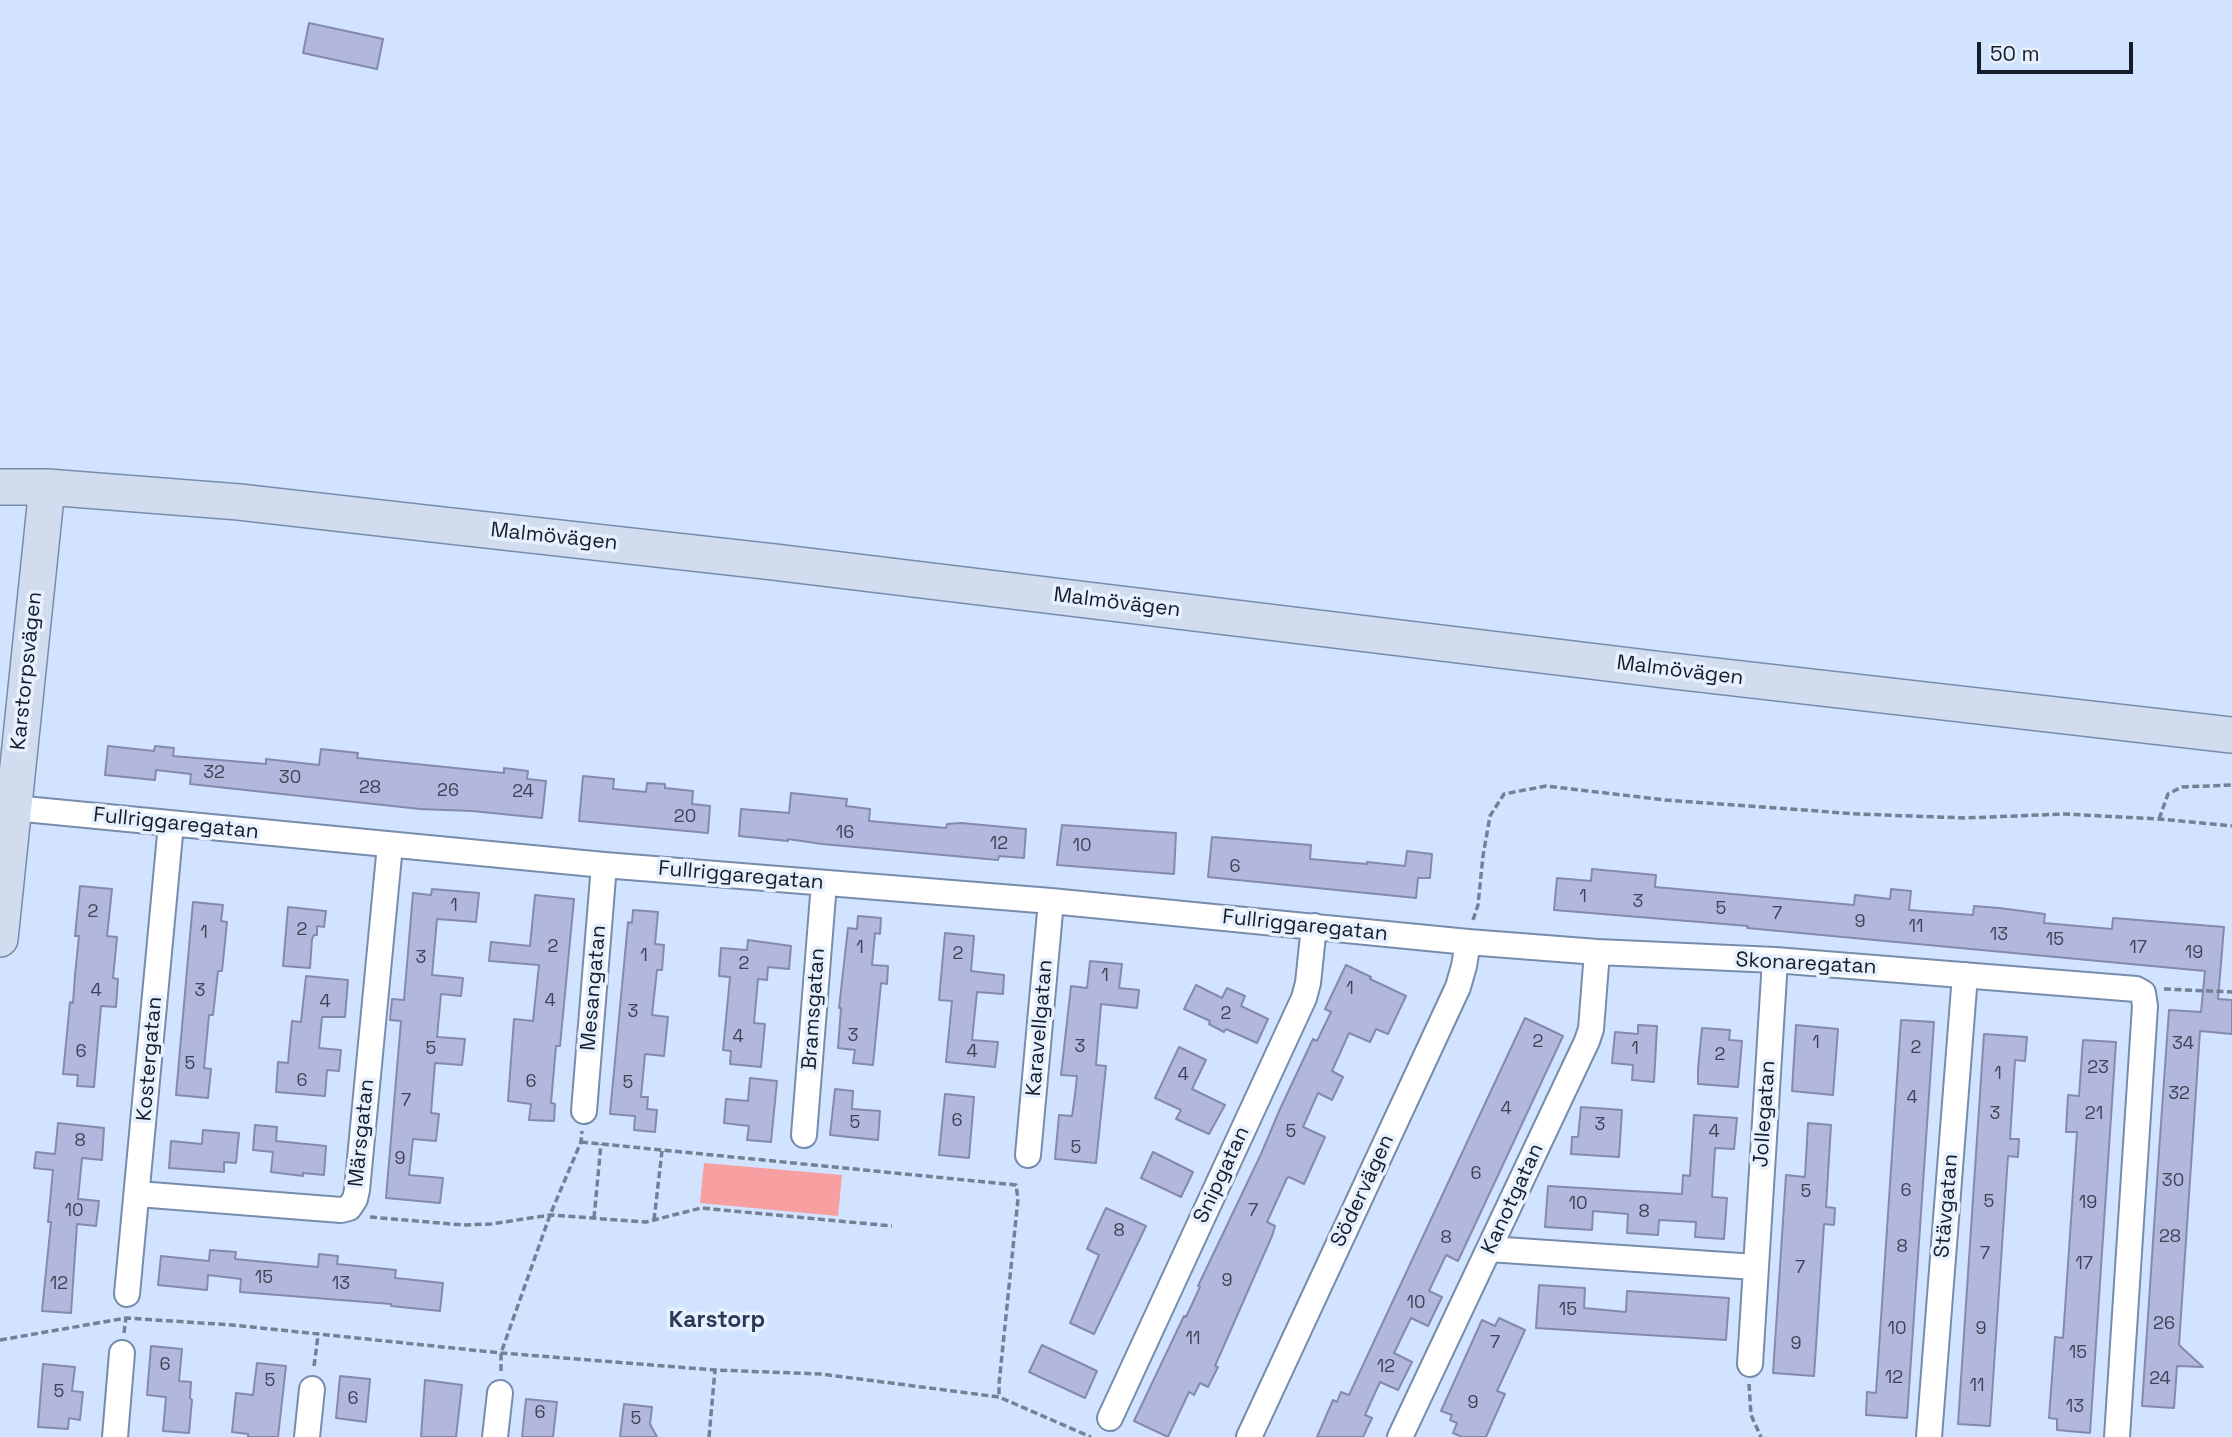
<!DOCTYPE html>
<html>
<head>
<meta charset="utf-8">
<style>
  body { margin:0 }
  #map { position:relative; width:2232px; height:1437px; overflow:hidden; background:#d1e3ff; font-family:"Space Grotesk",sans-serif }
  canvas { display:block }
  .scale { position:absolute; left:1977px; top:42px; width:156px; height:32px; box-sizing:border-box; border:4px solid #141d29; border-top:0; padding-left:9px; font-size:21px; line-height:24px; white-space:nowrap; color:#141d29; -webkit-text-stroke:5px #e6f0fe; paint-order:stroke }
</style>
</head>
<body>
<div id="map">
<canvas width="2232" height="1437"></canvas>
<div class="scale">50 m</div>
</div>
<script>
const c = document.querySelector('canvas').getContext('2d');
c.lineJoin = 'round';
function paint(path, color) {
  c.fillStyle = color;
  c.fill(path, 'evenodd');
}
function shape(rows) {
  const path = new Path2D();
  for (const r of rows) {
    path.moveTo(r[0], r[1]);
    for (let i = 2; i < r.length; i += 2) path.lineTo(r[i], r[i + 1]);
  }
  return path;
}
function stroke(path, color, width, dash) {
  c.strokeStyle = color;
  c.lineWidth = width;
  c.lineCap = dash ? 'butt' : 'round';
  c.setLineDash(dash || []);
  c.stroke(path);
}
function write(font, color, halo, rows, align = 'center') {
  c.font = font + ' "Space Grotesk",sans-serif';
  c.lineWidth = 7;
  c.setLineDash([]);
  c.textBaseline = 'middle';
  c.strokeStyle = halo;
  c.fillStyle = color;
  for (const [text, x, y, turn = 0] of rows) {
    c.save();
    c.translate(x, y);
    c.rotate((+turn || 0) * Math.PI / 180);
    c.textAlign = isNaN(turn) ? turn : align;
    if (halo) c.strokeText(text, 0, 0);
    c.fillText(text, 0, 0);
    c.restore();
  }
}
paint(shape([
  [704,1163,842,1175,838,1216,700,1203]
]), '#f79fa1');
const building = shape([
  [309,23,383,39,377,69,303,53,309,23],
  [108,746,154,751,155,746,174,748,173,756,266,764,266,759,319,765,321,749,358,753,357,758,504,773,504,768,528,771,527,779,546,781,542,818,472,811,420,809,190,784,191,774,156,770,155,780,105,775,108,746],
  [583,776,614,779,613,789,646,792,647,783,665,784,665,788,693,791,692,804,710,806,708,833,579,821,583,776],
  [791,793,847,799,846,806,870,809,869,821,946,828,947,824,961,823,1026,829,1024,858,999,856,998,860,822,844,788,839,788,841,739,836,741,809,789,813,791,793],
  [1062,825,1176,833,1174,874,1057,865,1062,825],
  [1212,837,1311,845,1310,859,1367,864,1367,862,1405,866,1407,851,1432,854,1430,878,1418,878,1416,898,1208,877,1212,837],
  [1592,869,1656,875,1655,887,1854,905,1855,895,1890,899,1891,889,1911,891,1909,910,1973,915,1974,906,1999,908,2045,914,2044,923,2112,929,2113,918,2224,927,2218,999,2232,1000,2232,1034,2200,1031,2179,1345,2203,1367,2177,1366,2174,1408,2142,1406,2159,1152,2169,1010,2201,1012,2205,971,1747,928,1748,926,1554,910,1557,878,1591,881,1592,869],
  [80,886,112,889,107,936,117,937,113,978,118,979,116,1007,101,1006,94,1087,77,1086,78,1075,63,1074,70,1002,73,1003,75,975,79,936,75,936,80,886],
  [432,889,479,893,476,922,437,919,432,975,463,978,461,996,441,994,437,1037,465,1039,462,1065,435,1063,431,1113,439,1114,436,1141,413,1139,409,1175,443,1178,440,1203,386,1198,401,1021,390,1020,392,999,404,1000,413,893,431,895,432,889],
  [535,895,574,899,560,1046,556,1046,551,1103,555,1104,554,1121,529,1120,531,1104,508,1101,514,1019,533,1021,539,965,489,961,491,942,530,946,535,895],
  [193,902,223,905,221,921,227,922,222,971,218,971,213,1015,209,1015,204,1068,211,1069,208,1098,176,1095,193,902],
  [288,907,326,911,324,927,317,926,317,935,314,935,312,939,310,968,283,966,288,907],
  [633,910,658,912,655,944,664,945,662,970,657,970,652,1015,668,1017,664,1056,645,1054,641,1097,648,1097,647,1109,657,1110,655,1132,634,1130,635,1116,610,1114,628,922,632,923,633,910],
  [858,916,881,918,880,934,875,933,872,965,888,966,887,984,881,983,873,1065,853,1063,855,1050,838,1048,841,1008,839,1008,848,928,857,929,858,916],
  [945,933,974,936,971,971,1004,975,1003,994,977,992,972,1040,998,1042,995,1067,946,1062,952,1001,939,1000,945,933],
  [748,940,791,946,789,969,768,967,767,980,758,979,754,1023,765,1024,761,1067,730,1064,731,1051,723,1050,730,977,719,976,721,948,747,950,748,940],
  [1090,961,1122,964,1119,988,1139,990,1137,1008,1101,1004,1096,1065,1106,1066,1096,1163,1055,1159,1059,1115,1072,1116,1075,1095,1077,1076,1061,1075,1071,986,1087,988,1090,961],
  [1346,965,1371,977,1370,979,1406,996,1388,1034,1376,1029,1370,1042,1349,1033,1332,1071,1343,1077,1332,1100,1318,1093,1303,1127,1325,1137,1304,1184,1289,1177,1287,1178,1267,1222,1275,1226,1272,1236,1215,1366,1218,1367,1208,1387,1200,1383,1194,1395,1189,1392,1168,1437,1134,1421,1184,1316,1186,1317,1200,1287,1198,1286,1261,1154,1280,1109,1313,1039,1317,1041,1331,1012,1325,1009,1346,965],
  [306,976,348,980,345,1017,322,1017,319,1048,341,1050,339,1071,327,1070,325,1096,276,1092,278,1062,288,1063,292,1021,301,1022,306,976],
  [1196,985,1222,998,1227,988,1245,996,1241,1006,1268,1019,1257,1043,1226,1029,1224,1032,1209,1024,1210,1021,1184,1009,1196,985],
  [1525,1018,1563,1036,1458,1261,1446,1255,1429,1291,1442,1297,1428,1326,1411,1318,1394,1353,1412,1362,1398,1390,1380,1382,1365,1415,1372,1418,1363,1437,1317,1437,1333,1400,1337,1402,1341,1392,1349,1395,1525,1018],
  [1901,1020,1934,1022,1907,1418,1866,1415,1867,1392,1876,1393,1901,1020],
  [1638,1025,1657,1026,1654,1082,1632,1080,1633,1065,1612,1063,1615,1032,1638,1034,1638,1025],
  [1796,1025,1838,1029,1833,1095,1792,1091,1796,1025],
  [1702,1028,1730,1030,1729,1040,1742,1041,1738,1087,1698,1084,1698,1069,1702,1028],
  [1984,1034,2027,1037,2025,1061,2015,1060,2010,1139,2019,1139,2018,1157,2008,1156,1990,1426,1958,1424,1984,1034],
  [2083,1040,2116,1042,2090,1433,2057,1430,2057,1419,2049,1418,2055,1337,2063,1338,2077,1132,2066,1132,2068,1095,2079,1096,2083,1040],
  [1179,1047,1206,1060,1192,1089,1225,1105,1209,1134,1176,1119,1181,1110,1155,1098,1179,1047],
  [750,1078,777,1081,771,1142,747,1140,749,1126,724,1123,726,1099,748,1101,750,1078],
  [835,1089,853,1091,852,1109,880,1111,878,1140,830,1135,835,1089],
  [945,1094,974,1097,969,1158,939,1155,945,1094],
  [1581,1107,1622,1110,1619,1157,1571,1154,1572,1137,1578,1137,1581,1107],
  [1694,1115,1737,1118,1734,1149,1715,1148,1712,1197,1727,1198,1724,1239,1695,1237,1696,1222,1659,1220,1658,1235,1627,1233,1628,1214,1593,1211,1592,1230,1545,1227,1548,1186,1682,1194,1683,1175,1690,1176,1694,1115],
  [58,1123,104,1128,102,1160,82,1158,78,1199,99,1201,96,1226,77,1224,71,1313,42,1311,51,1222,48,1222,53,1170,34,1168,36,1152,55,1154,58,1123],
  [1808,1123,1831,1125,1826,1207,1835,1208,1834,1225,1824,1224,1814,1376,1773,1373,1786,1175,1805,1177,1808,1123],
  [255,1125,277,1127,276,1141,326,1146,324,1175,303,1173,303,1176,271,1172,273,1152,253,1150,255,1125],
  [203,1130,239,1133,236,1163,224,1162,224,1172,169,1168,171,1141,202,1144,203,1130],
  [1153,1152,1193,1172,1181,1197,1141,1178,1153,1152],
  [1106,1208,1146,1226,1094,1334,1070,1323,1099,1255,1087,1249,1106,1208],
  [210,1250,236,1252,235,1259,318,1267,319,1254,338,1256,337,1264,396,1270,395,1278,443,1283,440,1311,391,1306,391,1304,240,1292,241,1279,208,1275,207,1290,158,1285,161,1256,209,1261,210,1250],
  [1539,1285,1585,1288,1584,1308,1626,1312,1627,1291,1729,1298,1726,1340,1536,1328,1539,1285],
  [1499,1318,1525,1330,1497,1391,1505,1394,1486,1437,1462,1437,1453,1433,1457,1423,1450,1420,1452,1415,1441,1411,1482,1320,1495,1326,1499,1318],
  [1042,1345,1097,1371,1085,1398,1029,1372,1042,1345],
  [151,1346,182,1349,179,1381,191,1382,190,1398,192,1400,189,1433,163,1431,166,1397,147,1395,151,1346],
  [257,1363,286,1366,278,1437,248,1437,248,1434,232,1432,236,1393,253,1395,257,1363],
  [43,1364,75,1367,72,1391,83,1392,80,1420,69,1418,68,1429,38,1427,43,1364],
  [340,1376,370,1379,366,1422,336,1418,340,1376],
  [425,1380,462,1385,456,1437,421,1437,425,1380],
  [526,1399,557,1402,553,1437,522,1437,526,1399],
  [624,1404,652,1407,650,1424,657,1437,620,1437,624,1404]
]);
paint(building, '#b2b8dd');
stroke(building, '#8489ad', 2);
const street = shape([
  [14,808,604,865,1051,901,1468,942,1597,952,1775,960,2136,989,2143,993,2145,1006,2117,1437],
  [584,1111,604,865],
  [804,1135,824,883],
  [1028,1155,1051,901],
  [138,1194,341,1210,349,1208,355,1199,357,1190,390,845],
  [1489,1249,1755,1267],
  [127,1294,171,824],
  [1750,1364,1775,960],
  [1110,1418,1304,998,1308,983,1314,926],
  [115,1437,122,1353],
  [307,1437,312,1389],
  [495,1437,500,1393],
  [1249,1437,1458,987,1464,966,1468,942],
  [1400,1437,1587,1041,1591,1029,1597,952],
  [1929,1437,1965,975]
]);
const secondary = shape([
  [0,487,47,487,239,502,442,525,774,562,1664,670,2232,735],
  [0,939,47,487]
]);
stroke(street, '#778cac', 28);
stroke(secondary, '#778cac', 38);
stroke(shape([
  [2159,819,2168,794,2182,787,2232,785],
  [1473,920,1478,905,1483,856,1490,816,1504,794,1546,786,1665,800,1858,814,1965,818,2064,814,2159,819,2232,826],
  [2164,989,2232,992],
  [581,1142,1016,1185,1018,1199,999,1384,999,1397],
  [370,1217,463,1225,491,1224,550,1215,646,1222,701,1208,892,1226],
  [594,1218,601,1144],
  [654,1220,662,1151],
  [124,1333,126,1317],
  [0,1340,126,1318,232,1325,501,1353,715,1370,821,1374,999,1397,1091,1437],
  [314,1366,318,1336],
  [501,1371,501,1353,550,1215,581,1142,582,1131],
  [1749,1384,1751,1415,1761,1437],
  [709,1437,715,1370]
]), '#748195', 3.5, [7, 3.5]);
stroke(street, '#fff', 24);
stroke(secondary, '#d1ddef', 35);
write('18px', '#3c4456', null, [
  ["32",214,773],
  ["30",290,778],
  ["28",370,788],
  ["26",448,791],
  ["24",523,792],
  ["20",685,817],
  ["16",845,833],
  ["12",999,844],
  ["10",1082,846],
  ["6",1235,867],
  ["1",1583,897],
  ["3",1638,902],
  ["1",454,906],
  ["5",1721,909],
  ["2",93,912],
  ["7",1777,914],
  ["9",1860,922],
  ["11",1916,927],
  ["2",302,930],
  ["1",204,933],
  ["13",1999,935],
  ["15",2055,940],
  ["2",553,947],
  ["1",860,948],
  ["17",2138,948],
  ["19",2194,953],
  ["2",958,954],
  ["1",644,956],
  ["3",421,958],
  ["2",744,964],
  ["1",1105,976],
  ["1",1350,989],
  ["4",96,991],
  ["3",200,991],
  ["4",550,1001],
  ["4",325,1002],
  ["3",633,1012],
  ["2",1226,1014],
  ["3",853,1036],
  ["4",738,1037],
  ["2",1538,1042],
  ["1",1816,1043],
  ["34",2183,1044],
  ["3",1080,1047],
  ["2",1916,1048],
  ["5",431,1049],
  ["1",1635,1049],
  ["6",81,1052],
  ["4",972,1052],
  ["2",1720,1055],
  ["5",190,1064],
  ["23",2098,1068],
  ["1",1998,1074],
  ["4",1183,1075],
  ["6",302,1081],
  ["6",531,1082],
  ["5",628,1083],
  ["32",2179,1094],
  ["4",1912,1098],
  ["7",406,1101],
  ["4",1506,1109],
  ["3",1995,1114],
  ["21",2094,1114],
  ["6",957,1121],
  ["5",855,1123],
  ["3",1600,1125],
  ["5",1291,1132],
  ["4",1714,1132],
  ["8",80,1141],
  ["5",1076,1148],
  ["9",400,1159],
  ["6",1476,1174],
  ["30",2173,1181],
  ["6",1906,1191],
  ["5",1806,1192],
  ["5",1989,1202],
  ["19",2088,1203],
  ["10",1578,1204],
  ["10",74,1211],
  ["7",1253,1211],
  ["8",1644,1212],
  ["8",1119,1231],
  ["28",2170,1237],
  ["8",1446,1238],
  ["8",1902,1247],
  ["7",1985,1254],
  ["17",2084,1264],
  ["7",1800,1268],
  ["15",264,1278],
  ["9",1227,1281],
  ["12",59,1284],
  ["13",341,1284],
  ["10",1416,1303],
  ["15",1568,1310],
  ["26",2164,1324],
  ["10",1897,1329],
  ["9",1981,1329],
  ["11",1193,1339],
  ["7",1495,1343],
  ["9",1796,1344],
  ["15",2078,1353],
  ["6",165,1365],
  ["12",1386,1367],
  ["12",1894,1378],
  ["24",2160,1379],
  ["5",270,1381],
  ["11",1977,1386],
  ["5",59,1392],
  ["6",353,1399],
  ["9",1473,1403],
  ["13",2075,1407],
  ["6",540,1413],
  ["5",636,1419]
]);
write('21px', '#141d29', '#e6f0fe', [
  ["Malmövägen",554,537,6],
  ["Malmövägen",1117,603,7],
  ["Karstorpsvägen",27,671,-84],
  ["Malmövägen",1680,671,7],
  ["Fullriggaregatan",176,824,6],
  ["Fullriggaregatan",741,876,5],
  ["Fullriggaregatan",1305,926,6],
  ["Skonaregatan",1806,964,3],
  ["Mesangatan",594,988,-85],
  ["Bramsgatan",814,1009,-86],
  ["Karavellgatan",1040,1028,-85],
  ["Kostergatan",150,1059,-85],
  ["Jollegatan",1765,1114,-86],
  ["Märsgatan",362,1133,-84],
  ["Snipgatan",1222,1175,-65],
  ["Södervägen",1363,1191,-65],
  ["Kanotgatan",1513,1199,-65],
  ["Stävgatan",1947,1206,-85]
]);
write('bold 23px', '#283a55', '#e6f0fe', [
  ["Karstorp",717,1321]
]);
</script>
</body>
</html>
